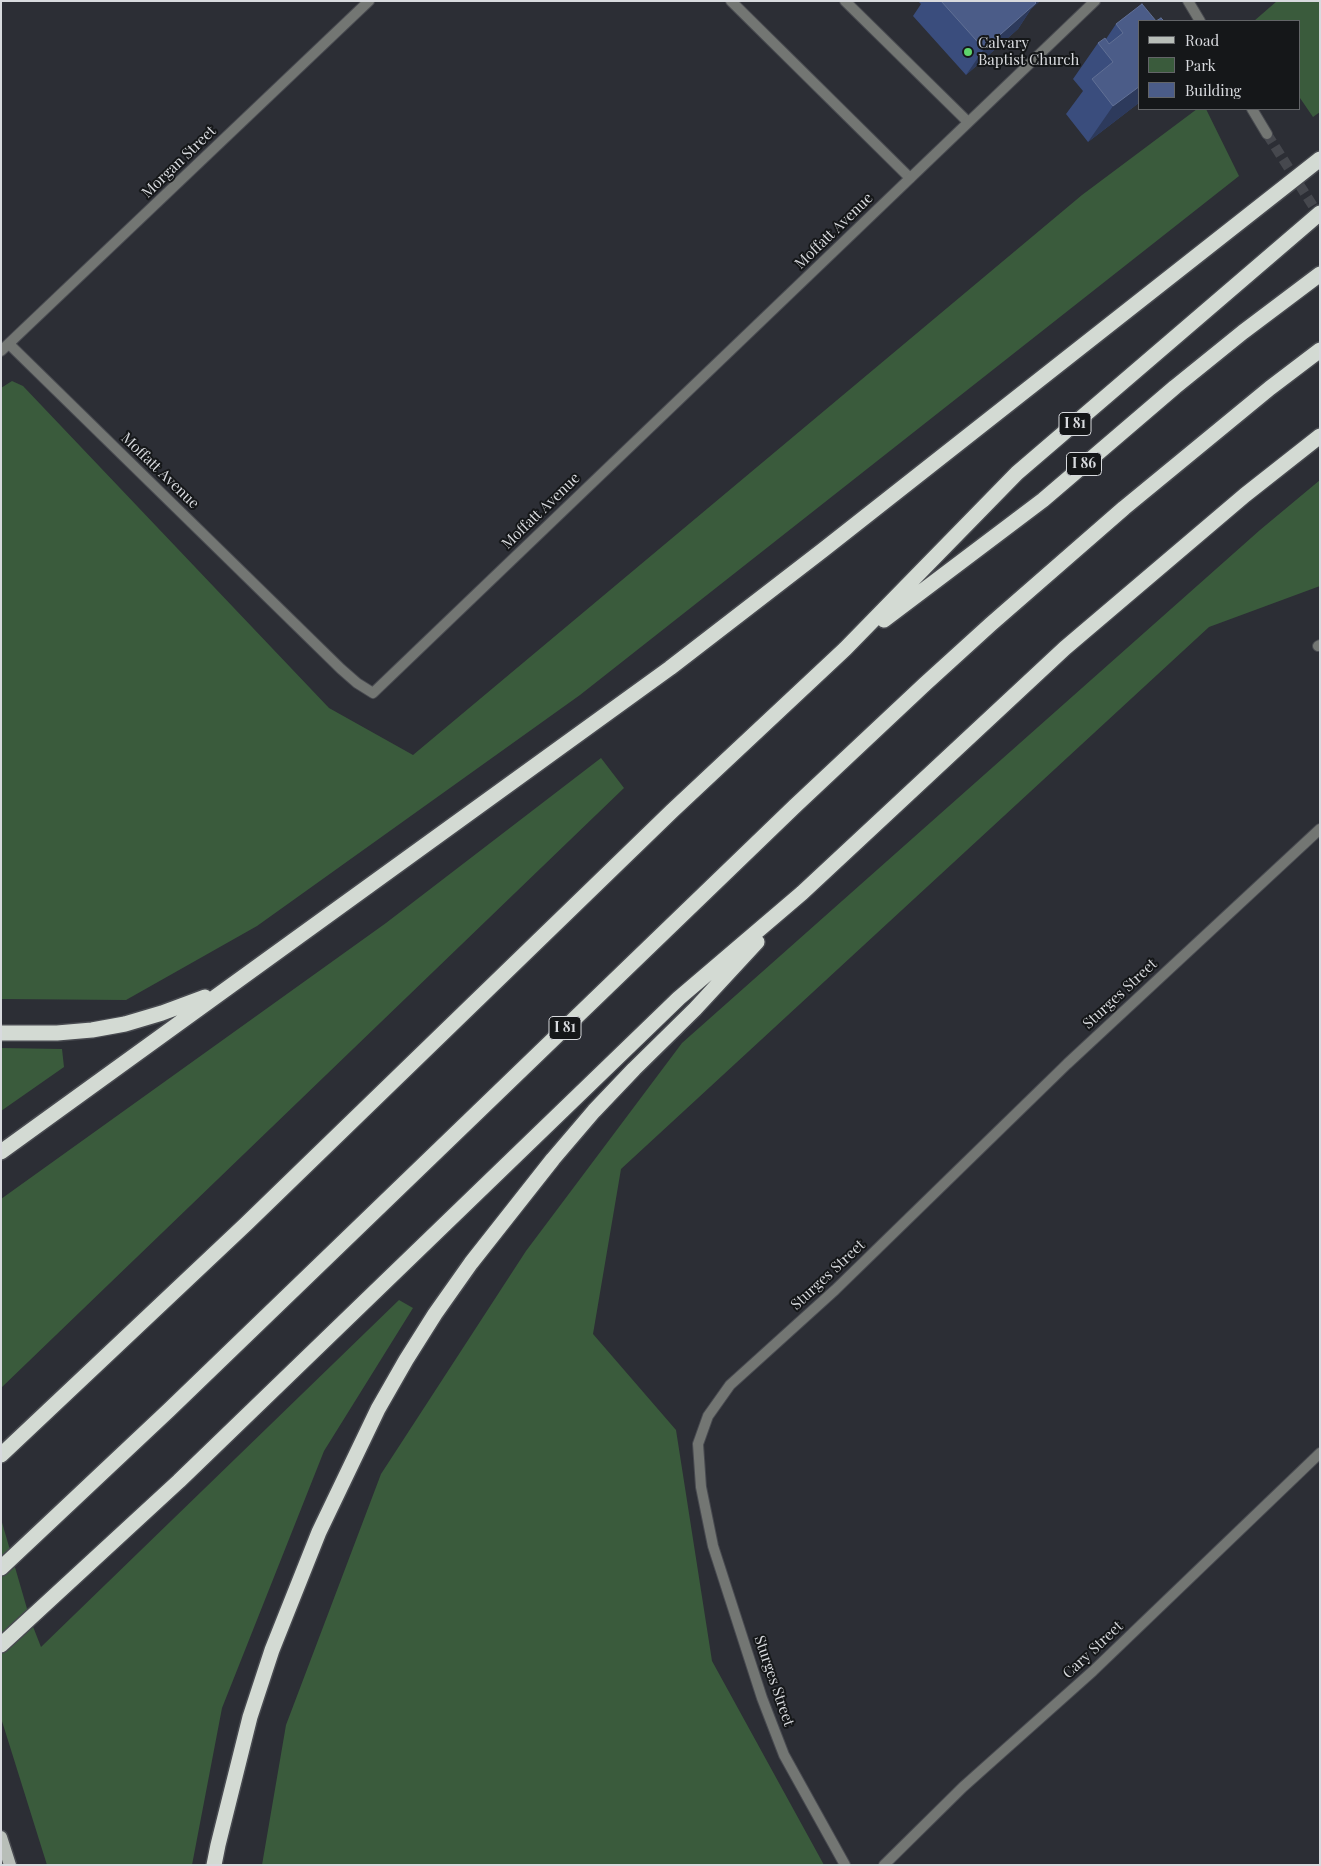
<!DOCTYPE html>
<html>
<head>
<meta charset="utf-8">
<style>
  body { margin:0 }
  #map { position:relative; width:1321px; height:1866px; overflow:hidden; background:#2c2e35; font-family:"Playfair Display",serif }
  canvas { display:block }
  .frame { position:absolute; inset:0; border:2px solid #d8dade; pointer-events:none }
  .legend { position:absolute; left:1138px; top:20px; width:162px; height:90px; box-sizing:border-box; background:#151719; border:1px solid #636568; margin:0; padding:6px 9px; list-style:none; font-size:15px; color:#d8dade }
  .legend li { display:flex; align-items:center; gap:10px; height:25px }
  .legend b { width:25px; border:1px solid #636568 }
</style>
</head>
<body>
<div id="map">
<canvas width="1321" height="1866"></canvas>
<div class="frame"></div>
<ul class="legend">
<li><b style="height:6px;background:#b8beb8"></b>Road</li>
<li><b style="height:14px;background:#3a5b3c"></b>Park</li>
<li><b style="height:14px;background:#4b5c88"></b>Building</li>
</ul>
</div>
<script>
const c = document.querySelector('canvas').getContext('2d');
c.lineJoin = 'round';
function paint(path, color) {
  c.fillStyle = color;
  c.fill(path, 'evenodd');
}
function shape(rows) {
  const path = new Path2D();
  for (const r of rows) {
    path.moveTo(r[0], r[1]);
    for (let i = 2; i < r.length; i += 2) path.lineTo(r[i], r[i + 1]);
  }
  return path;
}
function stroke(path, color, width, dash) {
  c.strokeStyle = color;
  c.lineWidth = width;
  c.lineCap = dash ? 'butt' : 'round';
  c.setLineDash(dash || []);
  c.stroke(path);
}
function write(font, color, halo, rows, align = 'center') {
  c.font = font + ' "Playfair Display",serif';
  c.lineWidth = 4;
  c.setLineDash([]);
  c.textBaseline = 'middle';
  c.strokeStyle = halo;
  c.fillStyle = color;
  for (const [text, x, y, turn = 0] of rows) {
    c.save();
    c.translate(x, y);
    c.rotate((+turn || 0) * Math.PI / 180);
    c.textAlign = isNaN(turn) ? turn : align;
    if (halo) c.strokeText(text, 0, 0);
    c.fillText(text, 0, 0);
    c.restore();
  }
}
paint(shape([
  [1277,1,1320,1,1320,112,1313,117,1300,98,1300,21,1254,21],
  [1197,109,1206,109,1239,176,580,695,257,926,126,1000,1,999,1,388,12,381,23,386,329,708,413,755,1082,195],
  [1320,480,1320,586,1209,627,621,1169,593,1334,676,1430,712,1661,824,1865,262,1865,286,1725,381,1474,526,1251,682,1043,1260,530],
  [601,758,624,788,1,1388,1,1199,386,923],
  [1,1048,62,1049,64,1067,1,1111],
  [399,1300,413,1308,324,1451,222,1708,192,1865,47,1865,1,1718,1,1519,30,1619,41,1647]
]), '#3a5b3c');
stroke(shape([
  [1267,134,1320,217]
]), '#46484e', 10, [10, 5]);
const service = shape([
  [731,1,910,178],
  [845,1,968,122],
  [1318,646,1320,645]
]);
const minor = shape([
  [9,344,341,669,357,683,373,693,1095,1],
  [1,351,369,1],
  [845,1865,784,1755,762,1698,713,1546,701,1487,698,1444,708,1416,730,1385,835,1290,1067,1064,1320,829],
  [884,1865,963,1787,1093,1671,1320,1453]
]);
const tertiary = shape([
  [1188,1,1200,21],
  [1252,109,1267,134]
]);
const primary = shape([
  [1,1837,10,1865]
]);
const motorway = shape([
  [884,620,1043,500,1175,387,1243,332,1320,274],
  [1,1033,57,1033,92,1030,125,1024,162,1013,205,997],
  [1,1152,670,668,823,550,1320,159],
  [1,1455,246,1224,672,811,845,649,1017,473,1320,213],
  [1,1568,169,1410,795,806,925,684,991,624,1124,508,1270,388,1320,350],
  [1,1645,179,1481,679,998,802,893,1065,648,1245,495,1320,436],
  [214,1865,218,1845,250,1717,272,1650,319,1532,378,1409,406,1360,435,1314,471,1263,553,1159,594,1111,634,1069,695,1009,757,942]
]);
stroke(service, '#484a50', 12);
stroke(minor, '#484a50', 12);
stroke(tertiary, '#484a50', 12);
stroke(primary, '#484a50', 15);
stroke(motorway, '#484a50', 18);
stroke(service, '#737673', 10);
stroke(minor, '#737673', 10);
stroke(tertiary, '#737673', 10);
stroke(primary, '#b8beb8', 12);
stroke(motorway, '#d3dad3', 15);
paint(shape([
  [918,1,1040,1,1031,9,1018,29,966,75,913,16,921,4],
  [1142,4,1140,102,1088,142,1066,114,1083,91,1073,79,1098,43,1106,39,1116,24]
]), '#3a4d7d');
paint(shape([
  [1030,1,1040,1,1031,9,1018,29,966,75,984,49],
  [1140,86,1140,102,1088,142,1113,106]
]), '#2d3a5c');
const building = shape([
  [941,1,1034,1,1036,3,984,49,941,1],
  [1142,4,1156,21,1140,21,1140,86,1113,106,1092,79,1113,62,1098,43,1105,38,1109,44,1123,33,1116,24,1142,4],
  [1161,18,1164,21,1156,21,1161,18]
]);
paint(building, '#4b5c88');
stroke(building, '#617095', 1);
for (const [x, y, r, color] of [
  [968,52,5,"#5ed56c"]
]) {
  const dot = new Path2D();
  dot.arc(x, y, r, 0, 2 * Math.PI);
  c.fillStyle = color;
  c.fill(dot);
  stroke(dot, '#151719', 2);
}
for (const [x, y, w] of [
  [1075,424,32],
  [1084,464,35],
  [565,1028,32]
]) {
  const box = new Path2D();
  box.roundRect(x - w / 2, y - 11.5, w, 23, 4);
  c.fillStyle = '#151719';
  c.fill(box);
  stroke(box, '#d8dade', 1);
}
write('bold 14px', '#d8dade', null, [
  ["I 81",1075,424],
  ["I 86",1084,464],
  ["I 81",565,1028]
]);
write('15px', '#d8dade', '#151719', [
  ["Calvary",978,43],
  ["Baptist Church",978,60]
], 'left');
write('15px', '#d8dade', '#151719', [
  ["Morgan Street",179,162,-44],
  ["Moffatt Avenue",834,231,-44],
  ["Moffatt Avenue",160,471,44],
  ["Moffatt Avenue",541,511,-44],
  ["Sturges Street",1120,994,-43],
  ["Sturges Street",828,1275,-43],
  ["Cary Street",1093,1650,-43],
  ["Sturges Street",774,1681,71]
]);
</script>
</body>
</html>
